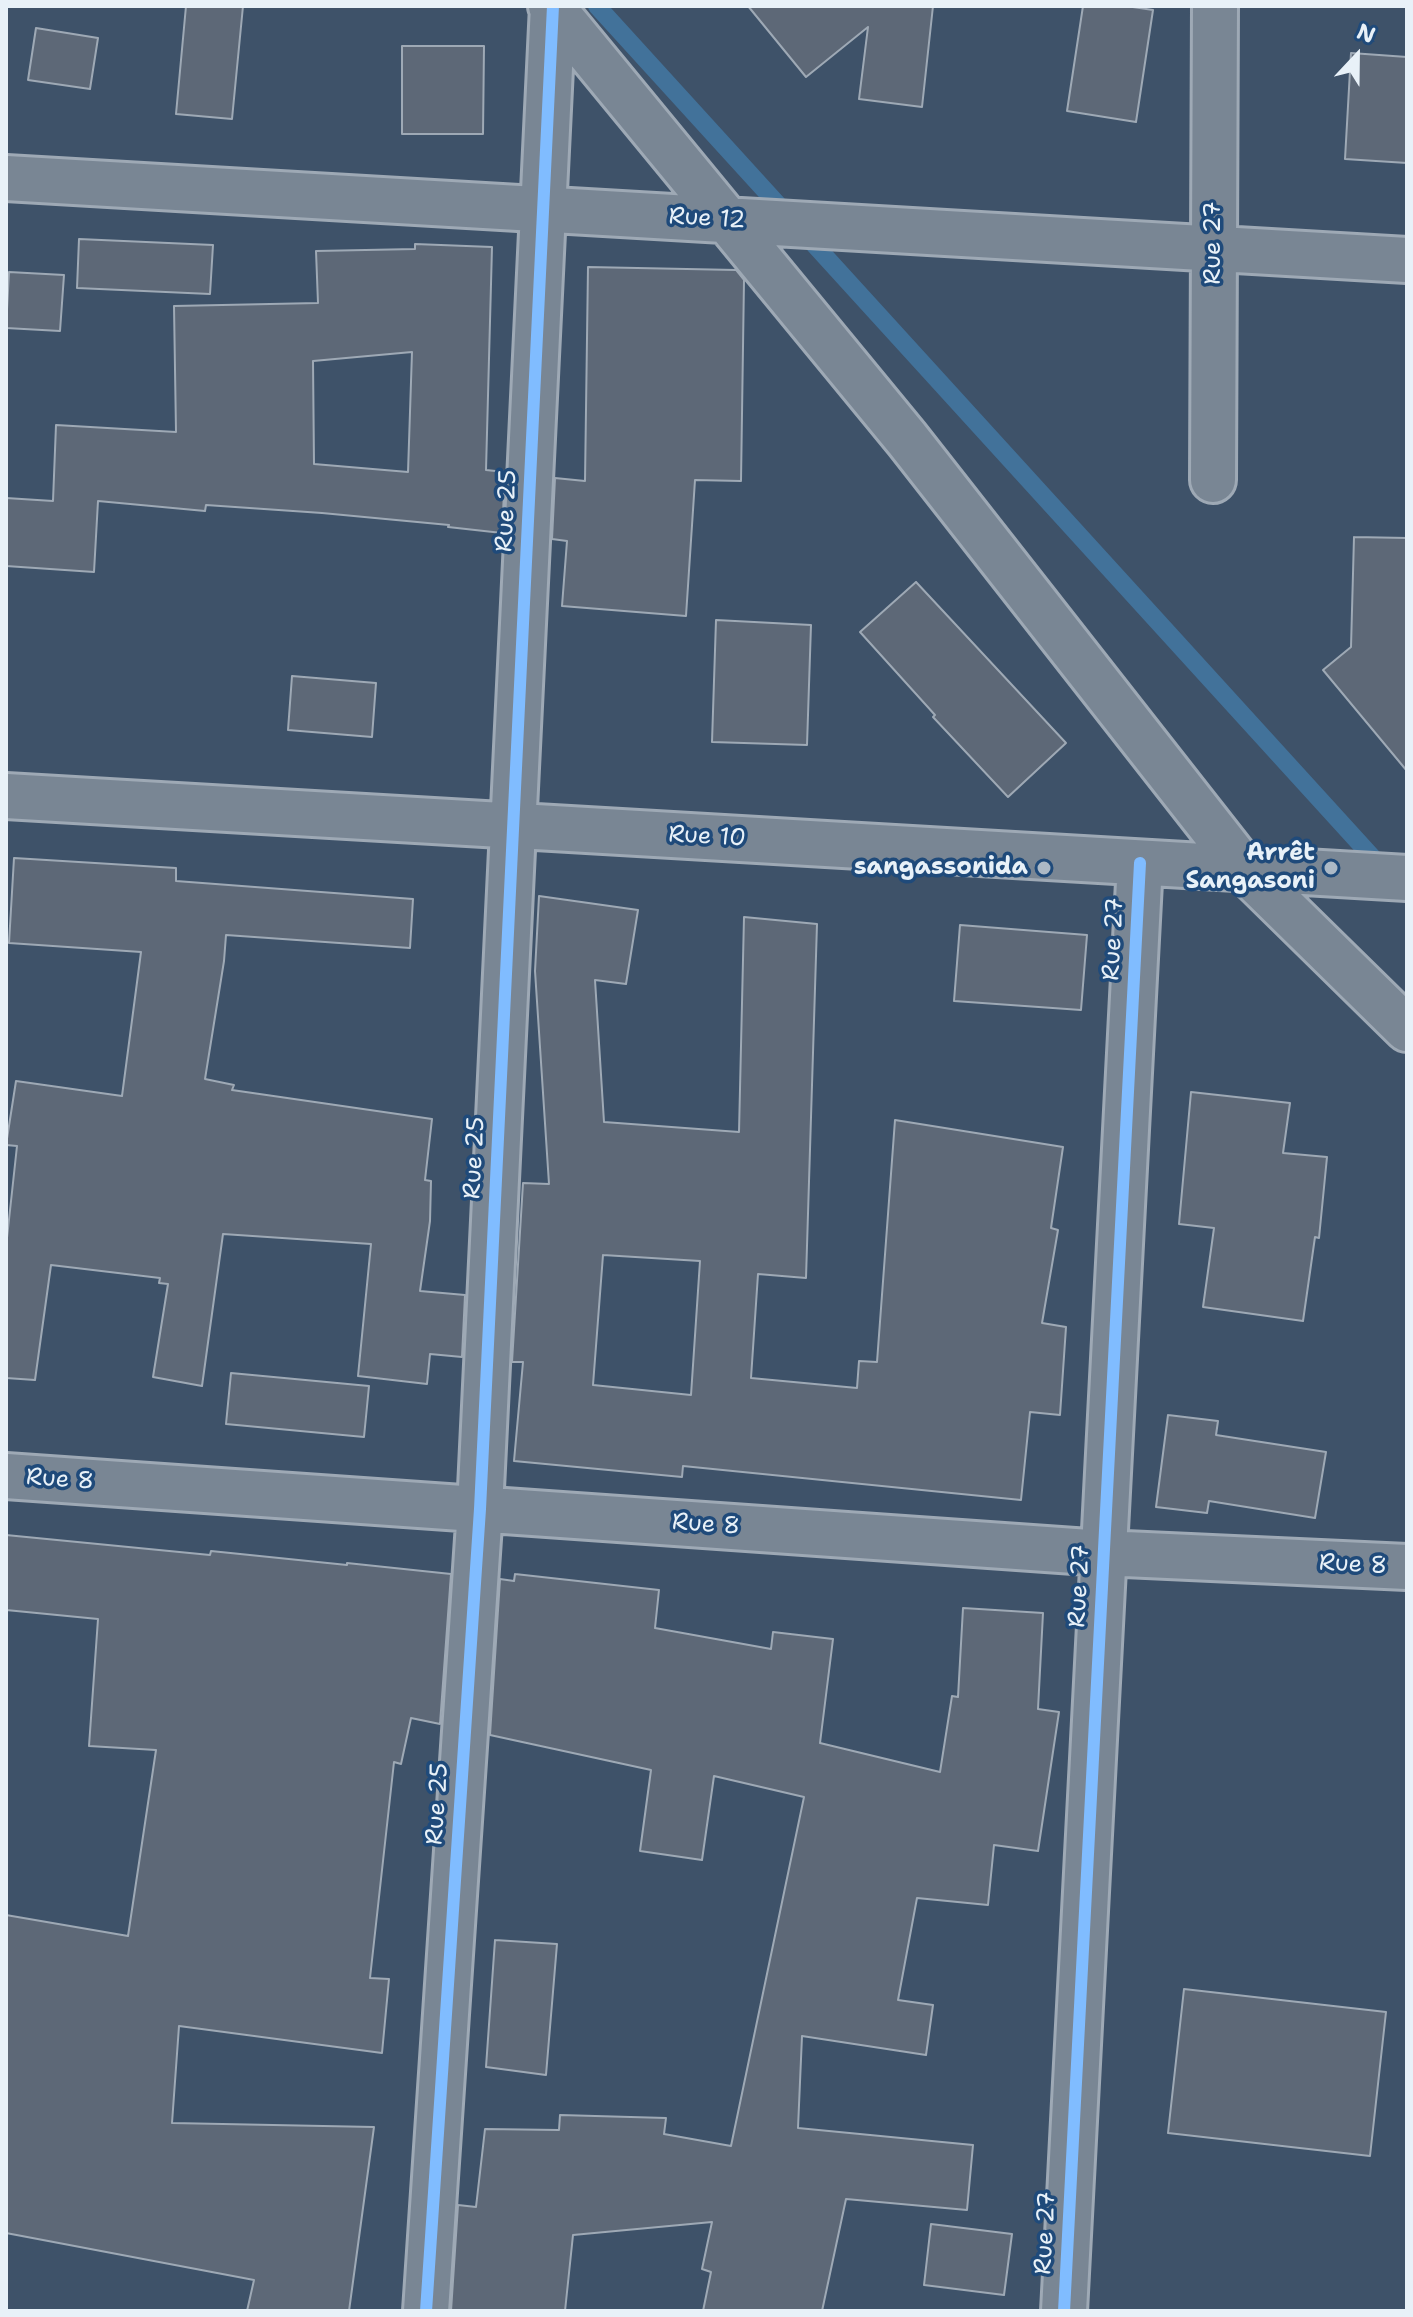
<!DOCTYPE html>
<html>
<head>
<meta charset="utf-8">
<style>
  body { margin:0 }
  #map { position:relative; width:1413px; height:2317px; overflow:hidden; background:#3e5269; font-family:"Shantell Sans",sans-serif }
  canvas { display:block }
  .frame { position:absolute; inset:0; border:8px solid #e8f1f8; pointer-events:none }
  .north { position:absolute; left:1317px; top:16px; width:80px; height:80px; -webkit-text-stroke:6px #1f4a7a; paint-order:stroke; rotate:22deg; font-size:22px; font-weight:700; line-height:32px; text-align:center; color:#e8f1f8 }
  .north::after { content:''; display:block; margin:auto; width:28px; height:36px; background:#e8f1f8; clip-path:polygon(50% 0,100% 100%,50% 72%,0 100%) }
</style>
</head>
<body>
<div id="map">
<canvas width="1413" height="2317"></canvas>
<div class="frame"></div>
<div class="north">N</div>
</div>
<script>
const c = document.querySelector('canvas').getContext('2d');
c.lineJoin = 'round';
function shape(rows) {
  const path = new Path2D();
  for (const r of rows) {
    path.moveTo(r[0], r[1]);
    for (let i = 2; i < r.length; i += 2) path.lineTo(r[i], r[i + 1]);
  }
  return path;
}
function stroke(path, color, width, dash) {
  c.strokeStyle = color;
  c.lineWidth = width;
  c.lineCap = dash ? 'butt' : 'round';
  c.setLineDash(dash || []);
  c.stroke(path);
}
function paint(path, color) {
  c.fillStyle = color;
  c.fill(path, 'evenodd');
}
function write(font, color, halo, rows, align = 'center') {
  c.font = font + ' "Shantell Sans",sans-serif';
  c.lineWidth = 7;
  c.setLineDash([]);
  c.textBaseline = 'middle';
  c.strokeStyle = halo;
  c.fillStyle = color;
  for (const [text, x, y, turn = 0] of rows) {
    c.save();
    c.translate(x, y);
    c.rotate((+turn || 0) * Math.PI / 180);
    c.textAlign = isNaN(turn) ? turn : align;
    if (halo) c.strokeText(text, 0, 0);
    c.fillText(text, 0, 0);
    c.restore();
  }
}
stroke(shape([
  [597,6,1384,870]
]), '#42729a', 18);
const building = shape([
  [186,6,243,6,232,119,176,114,186,6],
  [748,6,933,6,922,107,859,99,868,27,806,77,748,6],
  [1083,6,1126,6,1153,10,1136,122,1067,111,1083,6],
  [36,28,98,38,90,89,28,80,36,28],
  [402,46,484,46,483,134,402,134,402,46],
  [1351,53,1407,57,1407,163,1345,159,1351,53],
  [79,239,213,245,210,294,77,288,79,239],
  [415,244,492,247,486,470,505,472,502,533,448,527,449,525,322,513,206,505,205,511,98,501,94,572,6,566,6,498,53,501,56,425,176,432,174,306,318,303,316,251,415,249,415,244],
  [412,352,408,472,314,464,313,361,412,352],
  [588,267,736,270,744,280,741,481,695,480,686,616,562,606,567,541,552,539,555,478,585,481,588,267],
  [9,272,64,275,60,331,6,328,9,272],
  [1354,537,1407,538,1407,771,1323,670,1351,647,1354,537],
  [916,582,1066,743,1008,797,933,717,935,715,860,632,916,582],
  [716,620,811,625,807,745,712,742,716,620],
  [292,676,376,683,372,737,288,730,292,676],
  [14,858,176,868,176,881,413,899,410,948,226,935,224,961,205,1079,234,1085,232,1090,432,1119,425,1180,431,1181,430,1221,420,1291,465,1295,462,1357,430,1354,427,1384,358,1376,371,1244,223,1234,202,1386,153,1377,168,1284,159,1283,160,1278,51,1265,35,1380,6,1378,6,1247,17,1146,6,1145,16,1081,122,1096,141,952,9,943,14,858],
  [539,896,638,910,626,984,595,980,604,1122,739,1132,744,917,817,924,806,1278,758,1274,751,1378,857,1388,859,1361,877,1362,895,1120,1063,1147,1051,1228,1058,1230,1042,1323,1066,1327,1060,1415,1030,1412,1021,1500,683,1466,682,1477,514,1461,523,1362,512,1362,523,1183,549,1184,535,971,539,896],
  [603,1255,700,1261,691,1395,593,1385,603,1255],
  [960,925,1087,935,1081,1010,954,1001,960,925],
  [1191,1092,1290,1103,1283,1153,1327,1157,1319,1238,1315,1237,1303,1321,1203,1307,1214,1228,1179,1224,1191,1092],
  [231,1373,369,1386,364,1437,226,1424,231,1373],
  [1168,1415,1218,1421,1216,1435,1326,1452,1315,1518,1209,1501,1207,1513,1156,1507,1168,1415],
  [6,1535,210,1555,211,1551,347,1565,347,1563,451,1574,440,1724,411,1718,401,1764,394,1762,370,1978,389,1979,382,2053,179,2026,172,2123,374,2127,349,2311,247,2311,254,2280,6,2233,6,1915,128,1936,156,1750,89,1746,98,1619,6,1610,6,1535],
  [515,1574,659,1590,655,1628,771,1649,773,1632,833,1639,820,1743,940,1772,952,1696,958,1697,963,1608,1043,1613,1038,1709,1059,1712,1038,1851,994,1845,988,1905,917,1898,898,2000,933,2005,926,2055,802,2036,798,2128,973,2145,967,2210,846,2199,822,2311,703,2311,711,2272,702,2269,712,2222,573,2235,565,2311,451,2311,458,2205,476,2207,485,2129,559,2130,560,2115,666,2118,664,2134,731,2146,804,1797,714,1776,702,1860,640,1851,651,1770,490,1735,500,1579,514,1581,515,1574],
  [495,1940,557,1944,546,2075,486,2067,495,1940],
  [1184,1989,1386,2012,1370,2156,1168,2133,1184,1989],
  [931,2224,1012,2234,1004,2295,924,2285,931,2224]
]);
paint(building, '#5d6877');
stroke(building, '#9ea9b5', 2);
const minor = shape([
  [551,6,907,439,1244,869,1407,1029],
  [6,178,1407,260],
  [1213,480,1215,6],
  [6,796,1407,878],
  [6,1476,1103,1553,1407,1567],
  [426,2311,480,1509,553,6],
  [1064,2311,1140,863]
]);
stroke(minor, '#9ea9b5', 50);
stroke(minor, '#798694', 44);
stroke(shape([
  [426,2311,480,1509,553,6],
  [1064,2311,1140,863]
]), '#80bcff', 12);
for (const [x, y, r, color] of [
  [1044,868,8,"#acb9c6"],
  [1331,868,8,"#acb9c6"]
]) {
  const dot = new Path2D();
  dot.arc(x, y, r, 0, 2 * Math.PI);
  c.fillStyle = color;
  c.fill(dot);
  stroke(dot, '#1f4a7a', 3);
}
write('24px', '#e8f1f8', '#1f4a7a', [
  ["Rue 12",707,219,3],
  ["Rue 27",1214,243,-90],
  ["Rue 25",507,511,-87],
  ["Rue 10",707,837,3],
  ["Rue 27",1114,939,-87],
  ["Rue 25",475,1158,-87],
  ["Rue 8",60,1480,4],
  ["Rue 8",706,1525,4],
  ["Rue 8",1353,1565,3],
  ["Rue 27",1080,1586,-87],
  ["Rue 25",438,1804,-86],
  ["Rue 27",1046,2233,-87]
]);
write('bold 24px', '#e8f1f8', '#1f4a7a', [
  ["Arrêt",1315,854],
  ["Sangasoni",1315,882],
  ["sangassonida",1028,868]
], 'right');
</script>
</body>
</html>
